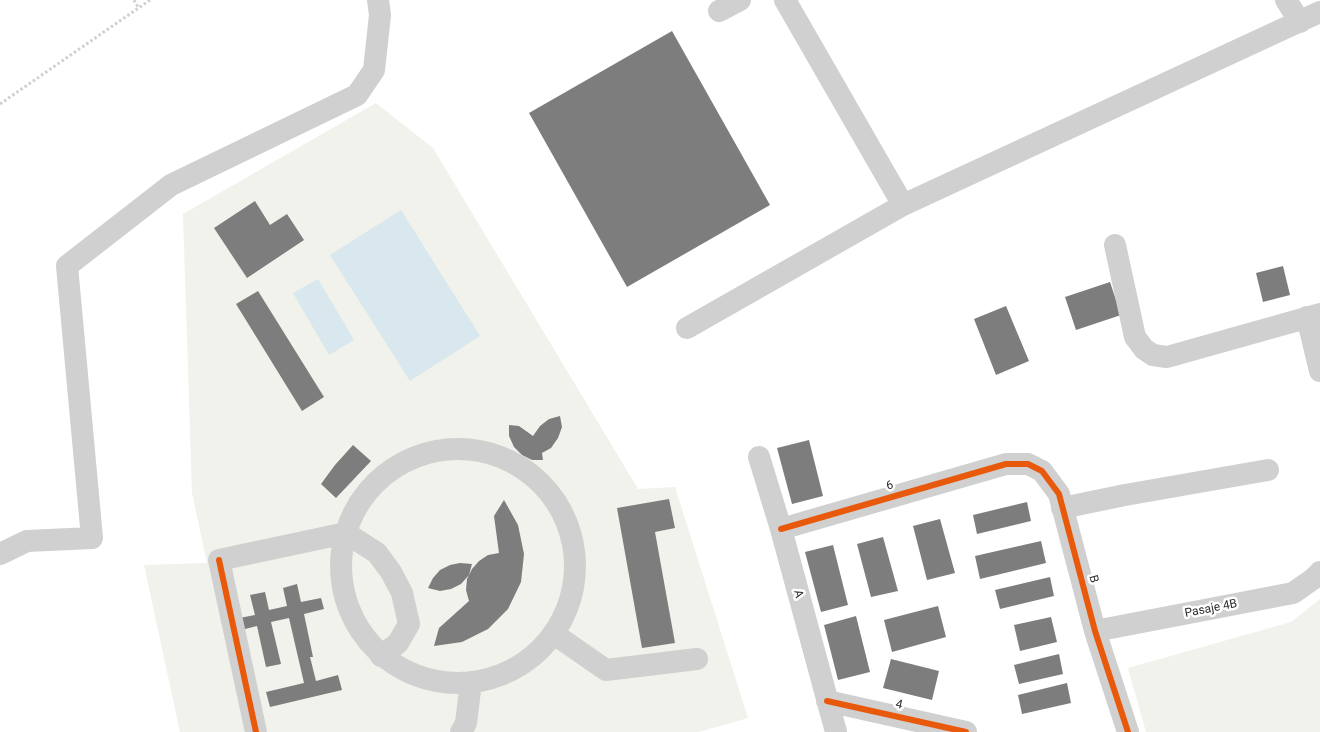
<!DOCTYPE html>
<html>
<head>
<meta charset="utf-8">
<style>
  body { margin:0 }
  canvas { display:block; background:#fff }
</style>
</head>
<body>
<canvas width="1320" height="732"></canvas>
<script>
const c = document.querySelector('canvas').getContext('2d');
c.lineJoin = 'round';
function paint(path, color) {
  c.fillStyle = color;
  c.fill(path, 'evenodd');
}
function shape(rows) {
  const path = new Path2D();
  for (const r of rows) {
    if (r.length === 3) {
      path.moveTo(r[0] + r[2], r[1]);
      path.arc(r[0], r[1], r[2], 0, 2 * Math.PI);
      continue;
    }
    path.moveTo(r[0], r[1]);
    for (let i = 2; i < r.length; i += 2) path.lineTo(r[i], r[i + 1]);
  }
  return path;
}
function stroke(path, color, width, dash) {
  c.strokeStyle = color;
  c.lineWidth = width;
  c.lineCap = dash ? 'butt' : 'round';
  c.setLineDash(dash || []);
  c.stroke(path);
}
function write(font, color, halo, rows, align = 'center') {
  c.font = font + ' Roboto,sans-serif';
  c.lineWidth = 5;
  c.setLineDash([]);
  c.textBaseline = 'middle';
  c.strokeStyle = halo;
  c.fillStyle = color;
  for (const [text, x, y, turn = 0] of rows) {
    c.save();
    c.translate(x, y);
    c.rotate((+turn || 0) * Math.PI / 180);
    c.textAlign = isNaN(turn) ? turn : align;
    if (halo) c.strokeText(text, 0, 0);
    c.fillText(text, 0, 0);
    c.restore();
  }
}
paint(shape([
  [376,103,433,148,638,489,675,487,748,718,699,732,180,732,144,565,207,563,192,493,183,214],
  [1320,599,1320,732,1146,732,1128,668,1291,622]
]), '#f0f2eb');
paint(shape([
  [401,210,480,336,410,381,330,255],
  [318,279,354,340,329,355,293,293]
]), '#d8e8ee');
paint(shape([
  [672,31,770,205,627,287,529,113],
  [255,201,270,225,287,214,304,240,247,278,214,228],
  [1283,266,1290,295,1263,302,1256,273],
  [1110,282,1121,315,1076,330,1065,297],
  [258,291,324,397,302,411,236,304],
  [1006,306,1029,361,996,375,974,319],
  [560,416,562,427,558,438,551,448,542,453,543,460,532,460,522,455,514,447,509,436,509,425,519,426,533,436,540,426,549,419],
  [809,440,823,496,792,504,777,448],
  [353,445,371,461,336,498,321,484,335,465],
  [669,499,675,528,655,532,675,643,642,648,617,508],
  [504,500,518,525,524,554,521,582,508,609,488,629,462,642,434,646,439,628,469,601,466,590,467,579,472,569,479,561,488,555,499,553,494,516],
  [1027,502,1031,521,977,534,973,515],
  [940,519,955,573,927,580,913,526],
  [883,537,898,591,871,597,857,544],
  [1041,541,1046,563,980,579,975,556],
  [833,545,848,605,821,612,805,552],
  [460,563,472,564,469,575,461,584,451,589,440,591,428,588,433,578,440,570,450,565],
  [1050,577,1054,596,1000,609,995,590],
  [297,584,301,602,321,598,324,609,304,614,313,657,310,657,316,681,338,675,342,690,270,707,266,692,304,683,289,618,271,622,281,664,266,667,257,626,237,631,234,619,255,615,250,595,265,592,269,610,287,606,283,588],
  [938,606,946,637,892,652,884,620],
  [856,616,870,672,838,680,824,625],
  [1051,617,1057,642,1020,651,1014,625],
  [1059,654,1063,674,1019,684,1014,665],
  [891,659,939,671,932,700,883,688],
  [1067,683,1071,703,1022,714,1018,695]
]), '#7d7d7d');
stroke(shape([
  [134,0,138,7],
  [0,104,150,0]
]), '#d0d0d0', 3, [2.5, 2.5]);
stroke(shape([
  [785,0,903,205],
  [1286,0,1300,22],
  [719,11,740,0],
  [1115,245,1135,337,1144,349,1153,355,1167,357,1320,314],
  [1307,317,1320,371],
  [687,328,903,205,1320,12],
  [458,566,117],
  [759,457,781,529,836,732],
  [1062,508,1125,495,1268,470],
  [781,529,1006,464,1028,464,1042,471,1059,494,1095,631,1128,732],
  [0,554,27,541,92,538,67,266,171,185,357,95,374,70,380,15,378,0],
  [1095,631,1293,593,1313,579,1320,572],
  [554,634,606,670,697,659],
  [827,701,966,732],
  [256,732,219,560,346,533,377,553,391,572,402,593,409,624,398,643,381,656],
  [461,732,466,723,471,682]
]), '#d0d0d0', 22);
stroke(shape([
  [781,529,1006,464,1028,464,1042,471,1059,494,1095,631,1128,732],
  [219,560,256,732],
  [827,701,966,732]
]), '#e8590c', 6);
write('12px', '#2b2b2b', '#fff', [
  ["6",890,486,-16],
  ["B",1093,579,75],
  ["A",798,594,75],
  ["Pasaje 4B",1211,609,-11],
  ["4",899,705,13]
]);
</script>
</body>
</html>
